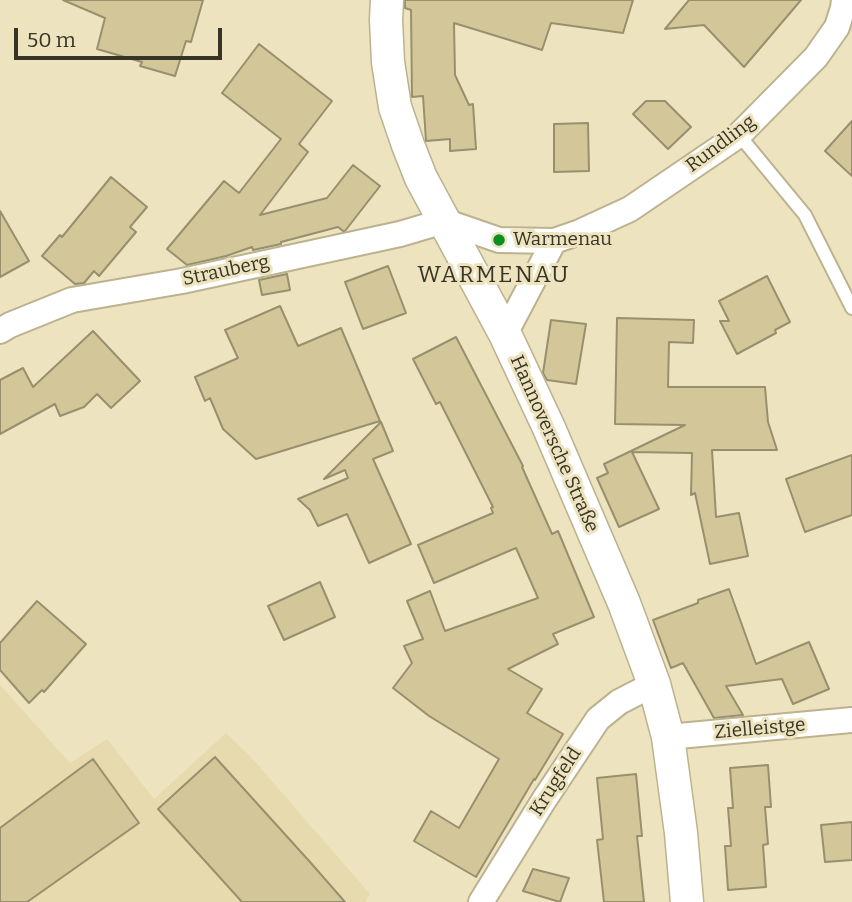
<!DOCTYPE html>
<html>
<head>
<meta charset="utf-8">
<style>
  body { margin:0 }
  #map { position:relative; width:852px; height:902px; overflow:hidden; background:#ede4bf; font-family:Bitter,serif }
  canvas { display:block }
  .scale { position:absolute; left:14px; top:28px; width:208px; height:32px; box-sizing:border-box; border:4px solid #373325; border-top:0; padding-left:9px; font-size:21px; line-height:24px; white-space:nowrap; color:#373325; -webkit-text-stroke:5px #ede4bf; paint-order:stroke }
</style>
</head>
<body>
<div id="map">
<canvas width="852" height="902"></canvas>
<div class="scale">50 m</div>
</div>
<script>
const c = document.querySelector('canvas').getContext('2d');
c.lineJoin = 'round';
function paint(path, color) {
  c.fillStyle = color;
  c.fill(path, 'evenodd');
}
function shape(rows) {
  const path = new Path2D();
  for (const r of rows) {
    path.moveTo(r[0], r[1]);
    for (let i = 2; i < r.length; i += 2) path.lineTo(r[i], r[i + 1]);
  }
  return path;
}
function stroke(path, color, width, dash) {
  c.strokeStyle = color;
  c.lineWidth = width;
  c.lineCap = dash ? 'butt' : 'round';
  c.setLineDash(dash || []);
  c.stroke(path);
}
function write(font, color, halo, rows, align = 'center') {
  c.font = font + ' Bitter,serif';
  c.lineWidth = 6;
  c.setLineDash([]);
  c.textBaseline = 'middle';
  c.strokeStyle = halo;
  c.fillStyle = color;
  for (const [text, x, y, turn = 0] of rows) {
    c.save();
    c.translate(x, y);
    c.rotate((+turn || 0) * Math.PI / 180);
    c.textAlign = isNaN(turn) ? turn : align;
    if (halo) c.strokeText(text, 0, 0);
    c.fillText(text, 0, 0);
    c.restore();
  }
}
paint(shape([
  [0,685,70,763,107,739,154,799,226,733,251,757,370,894,365,902,0,902]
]), '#e6daae');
const building = shape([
  [63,0,203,0,191,42,186,41,175,76,140,66,142,62,97,49,105,18,63,0],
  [405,0,633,0,623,33,551,23,542,50,454,23,455,75,469,105,473,104,476,149,450,151,450,139,426,141,423,96,412,97,411,10,405,8,405,0],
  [689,0,801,0,744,67,704,25,665,29,689,0],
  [259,44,332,101,299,144,308,152,260,215,327,198,353,165,380,186,345,231,343,231,338,227,281,242,281,244,253,250,252,247,226,256,187,265,167,249,224,181,239,193,281,139,222,93,259,44],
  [646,101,665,101,691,127,668,149,633,114,646,101],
  [852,121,852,176,825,151,852,121],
  [588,123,589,171,554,172,554,124,588,123],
  [111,177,147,207,130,227,136,232,99,276,94,271,84,283,75,284,42,256,60,235,62,237,111,177],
  [0,211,29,261,0,277,0,211],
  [388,266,406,313,363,329,345,282,388,266],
  [287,274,290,290,262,295,259,280,287,274],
  [767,276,790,322,775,330,776,333,737,354,720,321,729,321,719,301,767,276],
  [280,306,298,346,341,328,380,421,256,459,223,429,210,398,205,401,195,377,238,358,225,330,280,306],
  [617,318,694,320,693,343,669,342,668,387,765,387,768,422,777,450,712,450,716,517,739,513,748,556,710,564,695,493,691,495,692,453,632,452,659,509,619,527,597,478,608,473,604,464,685,425,615,424,617,318],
  [551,320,586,324,576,384,547,380,543,373,551,320],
  [93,331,140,381,111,408,97,394,84,407,60,416,55,404,0,434,0,380,23,368,33,387,93,331],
  [456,337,523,466,522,467,552,534,558,531,594,617,553,634,558,644,508,669,542,689,527,713,563,734,535,780,534,779,476,877,414,841,431,811,459,828,499,759,429,716,393,688,412,663,404,646,423,639,407,601,430,591,445,631,538,598,516,548,434,583,418,545,493,513,491,508,493,507,440,402,436,404,413,359,456,337],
  [381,422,393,451,373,459,411,544,369,563,347,514,318,526,310,510,298,499,348,478,345,470,324,479,381,422],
  [852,455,852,515,805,532,786,479,852,455],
  [320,582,335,617,284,640,268,606,320,582],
  [729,589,756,664,809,642,829,689,793,704,782,679,726,686,743,715,714,718,683,663,671,668,653,620,698,603,698,600,729,589],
  [37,601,86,644,44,692,42,690,29,703,0,670,0,643,37,601],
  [215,757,310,862,345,902,242,902,158,809,215,757],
  [93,759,139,823,27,902,0,902,0,828,93,759],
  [768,765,771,807,765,807,768,844,763,845,766,887,728,890,725,846,731,846,728,808,733,808,730,768,768,765],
  [636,774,642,836,637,836,644,902,604,902,597,840,603,839,597,778,636,774],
  [852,822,852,860,825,862,821,825,852,822],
  [533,869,569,878,560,902,523,891,533,869]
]);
paint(building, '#d3c79a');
stroke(building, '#988f6d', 2);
const service = shape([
  [739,135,805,215,852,308]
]);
const minor = shape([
  [0,331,10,325,72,300,182,281,400,234,444,221,499,240,554,241,580,232,630,209,739,135,816,57,837,27,843,8,844,0],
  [505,334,554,241],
  [668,737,852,720],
  [481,902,544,800,598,719,619,702,654,684]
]);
const tertiary = shape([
  [387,0,386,20,388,62,395,107,408,145,421,178,505,334,549,428,624,603,654,684,668,737,681,833,687,902]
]);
stroke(service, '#bcb28f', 16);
stroke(minor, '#bcb28f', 28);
stroke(tertiary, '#bcb28f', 35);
stroke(service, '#fff', 12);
stroke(minor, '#fff', 24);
stroke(tertiary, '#fff', 32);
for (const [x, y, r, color] of [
  [499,240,7,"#0a9020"]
]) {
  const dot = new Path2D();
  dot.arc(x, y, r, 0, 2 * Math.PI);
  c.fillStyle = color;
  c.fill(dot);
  stroke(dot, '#ede4bf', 2.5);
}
write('19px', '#373325', '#ede4bf', [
  ["Rundling",721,144,-37],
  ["Strauberg",226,271,-12],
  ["Hannoversche Straße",554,444,66],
  ["Zielleistge",760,729,-5],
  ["Krugfeld",556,782,-57]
]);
write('19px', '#373325', '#ede4bf', [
  ["Warmenau",513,240]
], 'left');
c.letterSpacing = '2px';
write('23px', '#373325', '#ede4bf', [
  ["WARMENAU",494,276]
]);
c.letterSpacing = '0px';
</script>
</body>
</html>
